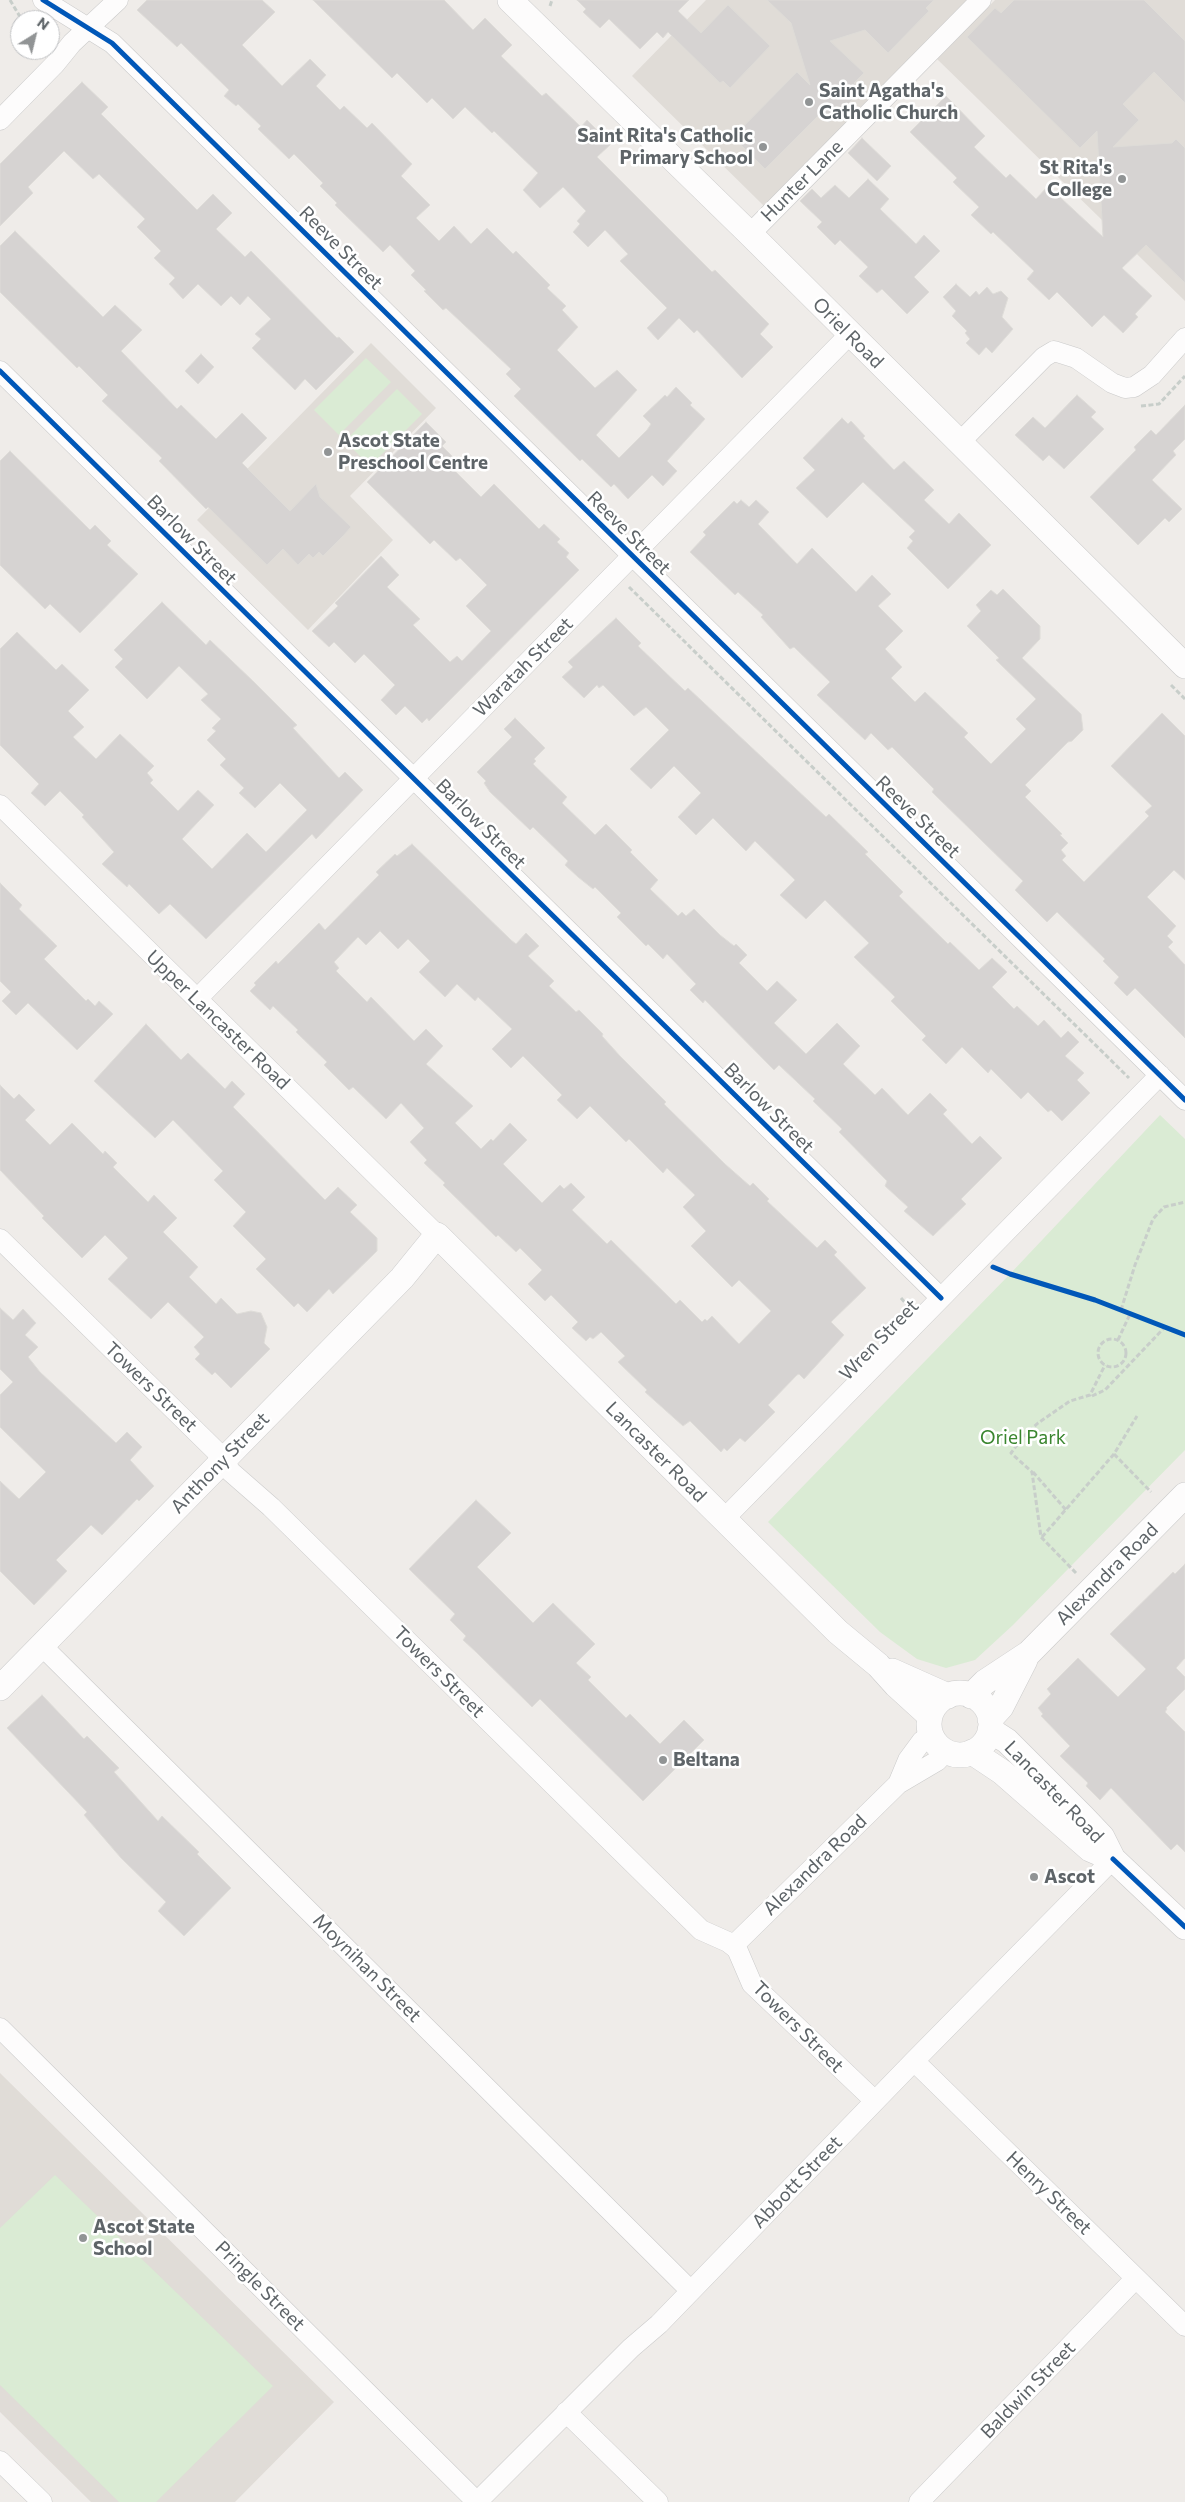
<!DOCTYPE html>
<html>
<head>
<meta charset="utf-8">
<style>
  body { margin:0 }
  #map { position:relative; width:1185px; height:2502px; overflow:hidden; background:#efece9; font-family:Commissioner,sans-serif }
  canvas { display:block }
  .north { position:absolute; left:10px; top:10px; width:50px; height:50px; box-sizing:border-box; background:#fff; border:1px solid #bfc1c3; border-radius:50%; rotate:36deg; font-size:14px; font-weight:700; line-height:20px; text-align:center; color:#5e6468 }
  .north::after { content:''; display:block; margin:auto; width:18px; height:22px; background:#919495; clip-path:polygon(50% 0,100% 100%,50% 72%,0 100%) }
</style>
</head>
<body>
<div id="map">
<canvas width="1185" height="2502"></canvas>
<div class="north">N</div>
</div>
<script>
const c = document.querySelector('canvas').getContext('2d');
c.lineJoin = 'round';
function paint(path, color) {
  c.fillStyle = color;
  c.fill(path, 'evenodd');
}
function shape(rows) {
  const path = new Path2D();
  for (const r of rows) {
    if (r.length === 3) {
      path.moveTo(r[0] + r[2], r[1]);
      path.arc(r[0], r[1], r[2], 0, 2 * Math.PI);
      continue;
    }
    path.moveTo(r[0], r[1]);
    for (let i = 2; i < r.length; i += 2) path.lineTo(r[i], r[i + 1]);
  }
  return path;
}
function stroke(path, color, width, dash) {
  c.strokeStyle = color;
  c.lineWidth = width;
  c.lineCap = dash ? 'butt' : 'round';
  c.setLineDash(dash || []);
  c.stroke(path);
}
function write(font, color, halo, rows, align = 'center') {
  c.font = font + ' Commissioner,sans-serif';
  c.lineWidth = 5;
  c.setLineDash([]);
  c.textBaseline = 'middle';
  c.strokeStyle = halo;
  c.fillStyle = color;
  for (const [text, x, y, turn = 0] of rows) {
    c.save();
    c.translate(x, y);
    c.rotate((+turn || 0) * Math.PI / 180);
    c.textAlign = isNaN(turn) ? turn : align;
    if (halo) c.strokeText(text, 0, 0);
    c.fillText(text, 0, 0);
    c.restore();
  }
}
paint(shape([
  [706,0,967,0,764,206,632,76],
  [995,0,1185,0,1185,301,937,59],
  [371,343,436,408,350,496,393,540,308,630,197,520],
  [0,2073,334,2402,235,2502,91,2502,0,2412]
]), '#e0dcd7');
paint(shape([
  [366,358,391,382,339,435,314,410],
  [397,389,422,414,370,466,345,441],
  [1160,1115,1185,1139,1185,1450,1013,1625,975,1660,946,1668,917,1659,880,1632,768,1522,1010,1274],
  [55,2175,273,2386,156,2502,119,2502,0,2385,0,2228]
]), '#daebd4');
const building = shape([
  [147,0,262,0,275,12,242,45,282,86,310,59,326,75,316,86,340,110,344,106,367,128,372,123,412,164,401,176,430,205,416,218,439,241,454,226,471,244,487,228,513,254,516,251,550,285,547,288,566,306,562,310,578,327,557,350,595,388,617,370,637,390,596,435,619,458,647,430,651,424,643,416,665,395,667,397,676,387,692,403,690,405,705,419,667,461,677,471,663,486,652,475,628,499,614,484,611,487,582,459,580,461,514,396,521,389,506,374,511,369,446,308,443,310,424,291,426,290,411,275,415,271,390,245,383,252,335,205,337,203,320,186,323,183,294,154,289,159,258,129,261,126,238,104,236,106,224,96,229,90,181,43,177,47,137,10,147,0],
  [313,0,444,0,473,30,485,18,512,45,501,56,542,96,546,93,581,127,587,120,611,144,597,157,712,272,715,270,769,324,760,334,773,347,742,378,697,330,694,333,679,318,658,340,647,328,667,308,620,261,628,254,605,230,588,247,573,232,580,224,577,221,586,211,563,187,540,208,523,190,538,173,494,131,492,133,465,107,453,119,432,98,427,103,397,73,392,78,313,0],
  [577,0,689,0,678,11,701,33,728,5,770,46,730,88,723,81,720,83,668,32,663,38,657,32,640,49,609,19,600,28,583,12,586,9,577,0],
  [767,0,934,0,926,8,929,11,888,53,865,30,830,41,864,73,854,83,862,90,829,123,820,114,765,169,733,137,797,72,810,85,791,23,767,0],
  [1014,0,1144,0,1185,41,1185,103,1154,72,1123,104,1139,120,1113,147,1172,143,1176,139,1185,148,1185,283,1146,245,1122,268,1152,296,1135,314,1138,317,1123,333,1104,315,1092,327,1057,292,1049,300,1027,279,1034,271,993,232,991,234,971,215,979,207,953,182,957,178,910,132,946,96,985,136,974,147,1006,178,1010,174,1036,199,1048,186,1103,237,1097,131,1080,148,967,37,995,8,1001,13,1014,0],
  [82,82,108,107,101,114,197,210,213,194,232,213,216,229,245,257,251,251,337,338,339,337,354,352,316,390,305,379,295,390,252,348,261,339,255,334,271,319,248,296,240,305,231,296,221,306,198,284,183,299,169,284,175,278,154,258,161,251,137,227,145,219,99,174,93,179,64,151,28,187,33,193,0,226,0,164,82,82],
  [862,138,891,166,877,181,848,153,862,138],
  [868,179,889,199,880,209,916,244,924,235,940,251,914,277,929,292,907,314,882,289,877,293,859,276,868,267,840,240,835,245,817,227,822,222,800,201,812,189,821,198,835,185,849,198,868,179],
  [15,231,103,317,115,305,142,330,121,351,177,409,181,405,216,439,242,413,267,438,242,463,290,511,316,484,320,497,351,527,343,536,323,556,319,552,313,558,309,554,298,565,283,549,267,565,208,507,206,509,159,461,162,458,102,401,108,395,79,366,77,368,0,292,0,246,15,231],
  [956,284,970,297,976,291,979,295,987,287,993,294,1001,291,1008,298,1002,317,1013,329,992,353,986,347,979,355,966,343,970,339,965,333,967,331,952,316,956,311,943,297,956,284],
  [201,354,214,367,198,384,185,371,201,354],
  [1077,395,1096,412,1091,417,1104,429,1064,469,1049,455,1043,461,1015,435,1033,417,1045,428,1077,395],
  [1185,405,1185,439,1173,451,1176,455,1152,480,1182,509,1169,522,1165,518,1138,545,1090,497,1136,450,1134,447,1151,430,1156,435,1185,405],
  [842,418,848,424,851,421,865,436,863,438,894,470,904,461,934,490,924,500,949,524,959,513,991,545,948,589,907,548,913,541,909,537,915,531,863,482,827,518,796,488,815,470,803,458,842,418],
  [426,422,446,442,442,446,461,465,455,471,481,497,494,484,539,529,544,524,560,539,557,542,569,553,566,557,579,570,429,721,427,718,422,723,405,706,396,715,381,700,395,685,364,654,355,663,334,642,329,647,312,631,338,606,335,603,381,556,399,575,387,587,420,619,413,625,450,662,457,656,462,661,491,631,466,606,487,585,460,558,456,561,434,540,430,544,367,482,426,422],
  [10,451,90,530,95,525,111,541,107,545,138,574,80,633,50,604,45,609,0,565,0,461,10,451],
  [741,500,749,507,756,500,769,512,758,524,797,564,812,548,856,592,872,575,891,594,878,606,903,631,885,649,902,667,891,678,915,702,925,692,968,733,964,737,991,764,1026,729,1016,719,1036,699,996,660,999,658,967,626,981,611,976,605,991,590,997,595,1003,589,1040,626,1040,639,1022,658,1081,714,1083,730,1072,741,1068,742,1025,785,1031,791,1025,797,1062,834,1060,835,1068,843,1061,850,1066,856,1062,860,1084,882,1149,816,1145,812,1152,806,1111,766,1162,713,1185,736,1185,880,1174,870,1147,897,1176,926,1167,936,1173,942,1168,947,1185,965,1185,1038,1135,988,1127,996,1114,983,1119,977,1103,961,1105,959,1057,912,1047,922,1015,890,1023,881,932,792,934,789,892,747,888,750,871,733,865,740,817,695,830,682,794,647,790,649,761,617,763,615,738,592,735,595,690,552,706,535,703,532,734,501,737,504,741,500],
  [162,602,206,645,210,640,254,682,297,725,293,728,339,778,345,772,363,790,316,839,312,834,206,939,170,904,159,914,129,884,127,887,102,864,114,852,82,817,84,815,60,791,45,806,31,793,39,784,0,745,0,649,17,632,56,670,62,664,89,690,68,711,84,727,73,737,96,759,120,734,154,766,147,773,153,780,150,783,178,811,198,790,214,805,182,839,212,869,247,833,266,852,307,810,280,783,255,808,239,793,244,788,220,765,226,759,207,740,216,731,212,728,221,719,201,700,208,694,179,666,147,699,115,667,123,659,114,650,162,602],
  [616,618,641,643,638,646,685,691,688,688,826,817,829,814,868,852,865,854,903,892,899,896,948,944,950,942,979,970,992,958,1007,972,992,987,1014,1009,1017,1006,1038,1026,1044,1020,1061,1038,1068,1031,1079,1042,1065,1056,1084,1073,1077,1080,1090,1093,1062,1121,1051,1110,1048,1112,1028,1092,1021,1099,991,1069,988,1073,962,1047,946,1064,922,1040,926,1036,891,1001,895,997,854,957,869,943,825,900,806,919,780,895,795,880,755,841,746,851,713,818,696,835,678,817,701,793,674,766,651,789,630,769,669,730,646,707,634,716,603,685,599,688,597,685,584,698,562,677,573,667,568,662,616,618],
  [515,718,545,748,534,759,536,761,533,764,567,797,562,803,595,835,606,824,632,850,630,852,658,880,650,889,678,916,682,912,686,916,694,909,720,935,734,946,736,944,747,955,739,963,767,991,777,981,797,1000,774,1023,806,1054,837,1023,860,1046,843,1064,875,1095,882,1088,908,1115,930,1093,947,1110,943,1114,972,1144,980,1136,1002,1158,961,1199,966,1204,933,1236,904,1211,908,1207,885,1186,887,1181,839,1132,842,1129,813,1101,815,1099,779,1065,774,1070,705,1000,703,1003,690,990,696,984,667,954,663,959,648,944,646,946,617,917,621,913,595,887,593,889,578,877,565,865,568,861,533,827,530,830,490,792,484,783,486,781,477,772,512,737,504,729,515,718],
  [412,844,511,940,516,944,526,933,539,946,528,956,554,981,549,986,576,1012,579,1010,603,1034,602,1036,620,1056,666,1102,664,1104,725,1164,750,1186,753,1183,769,1199,767,1201,817,1248,825,1240,837,1252,834,1255,866,1288,831,1322,844,1335,804,1379,799,1374,797,1375,768,1405,775,1412,745,1442,740,1438,727,1451,724,1448,721,1452,690,1421,683,1426,645,1392,647,1390,618,1362,625,1356,601,1332,593,1339,590,1337,586,1341,572,1328,578,1322,551,1295,545,1301,528,1284,542,1270,520,1248,516,1252,498,1235,496,1237,443,1185,445,1183,424,1163,427,1160,410,1142,424,1128,401,1103,386,1119,353,1087,349,1090,324,1065,327,1062,296,1032,298,1030,273,1006,270,1010,250,991,256,985,254,983,276,961,278,964,319,923,325,930,379,875,376,872,395,854,397,856,412,844],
  [380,931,398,949,408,939,430,961,419,972,445,997,457,984,475,1001,478,997,512,1029,492,1049,511,1068,523,1056,562,1095,557,1100,577,1119,590,1106,626,1142,629,1139,663,1173,667,1168,695,1195,683,1207,706,1231,691,1246,732,1287,739,1280,771,1311,739,1344,712,1316,707,1321,705,1319,702,1322,680,1300,676,1304,611,1240,607,1244,572,1210,585,1197,571,1183,564,1189,560,1185,542,1203,503,1164,527,1140,510,1123,493,1141,491,1139,481,1149,455,1123,473,1106,426,1064,443,1046,426,1029,414,1041,371,997,367,1002,336,971,339,968,334,962,358,937,366,945,380,931],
  [0,883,22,905,19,909,57,946,44,959,86,1001,88,999,95,1006,99,1001,113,1014,77,1050,28,1003,16,1015,2,1001,11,992,0,981,0,883],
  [146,1024,181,1060,188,1053,225,1089,232,1081,245,1094,233,1107,325,1200,338,1187,357,1205,350,1212,377,1238,377,1251,333,1294,329,1289,307,1312,298,1303,294,1307,256,1269,266,1259,233,1226,246,1212,214,1180,223,1171,173,1120,155,1138,94,1081,146,1024],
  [0,1085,14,1099,19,1094,35,1110,25,1120,50,1145,72,1123,103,1154,105,1151,117,1163,113,1167,148,1202,154,1195,177,1218,163,1232,198,1267,189,1277,216,1304,221,1298,237,1314,251,1311,261,1313,267,1327,264,1343,270,1349,231,1388,215,1372,212,1375,195,1359,200,1354,194,1347,204,1337,168,1302,151,1319,108,1279,128,1258,105,1235,82,1258,42,1218,44,1216,0,1170,0,1085],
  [0,1308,13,1320,23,1309,36,1323,25,1335,38,1347,28,1357,40,1372,116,1443,127,1432,142,1447,130,1460,154,1486,139,1501,137,1499,102,1535,91,1525,56,1560,67,1571,34,1605,0,1571,0,1481,19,1499,46,1472,0,1427,0,1395,13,1382,0,1369,0,1308],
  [476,1500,511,1533,477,1567,533,1623,553,1603,595,1644,576,1663,591,1677,588,1680,626,1718,630,1714,660,1744,684,1720,704,1740,643,1801,540,1699,532,1707,476,1652,463,1640,466,1636,450,1620,455,1614,409,1569,476,1500],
  [1185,1564,1185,1658,1176,1668,1185,1677,1185,1689,1166,1708,1167,1709,1165,1712,1185,1732,1185,1852,1177,1844,1171,1850,1111,1788,1100,1800,1086,1786,1088,1783,1060,1756,1070,1746,1041,1716,1043,1714,1038,1708,1051,1694,1047,1689,1078,1658,1118,1697,1146,1669,1110,1634,1173,1572,1175,1574,1185,1564],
  [42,1695,84,1739,87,1736,119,1768,114,1772,158,1821,162,1816,199,1852,197,1854,231,1888,184,1936,158,1911,166,1902,121,1858,84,1815,87,1812,7,1728,42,1695]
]);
paint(building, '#d6d3d2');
stroke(building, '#dedcd8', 1);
const minor = shape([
  [43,0,112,43,1185,1100],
  [0,120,55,64,72,43,118,0],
  [750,234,981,0],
  [0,371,941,1298],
  [959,443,1044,357,1054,351,1076,358,1112,383,1125,388,1134,387,1152,375,1185,338],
  [0,805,437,1235],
  [197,999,849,335],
  [0,1239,215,1450,231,1472,271,1507,701,1930,728,1942,737,1949,752,1984,875,2101],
  [724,1519,1160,1075],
  [42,1646,691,2291],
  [898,1784,908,1760,922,1741,931,1735],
  [733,1946,898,1784,937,1761,946,1751],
  [0,2028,477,2502],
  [914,2061,1185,2326],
  [566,2412,658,2502],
  [0,2461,42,2502],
  [477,2502,631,2348,659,2324,914,2061,1113,1859],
  [919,2502,1136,2278]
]);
const tertiary = shape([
  [510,0,750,234,1185,666],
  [892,1671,948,1696],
  [0,1688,402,1278,437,1235,838,1632,878,1665,896,1685,930,1716],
  [960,1724,31],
  [971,1696,985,1682,1029,1653,1185,1495],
  [990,1719,1001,1707,1025,1660],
  [990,1730,1007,1741,1083,1817,1102,1837,1113,1859],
  [972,1752,1002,1772,1090,1849,1113,1859,1185,1927]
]);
stroke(minor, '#cacaca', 21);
stroke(tertiary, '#cacaca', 26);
stroke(shape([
  [10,0,22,20],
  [550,6,552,0],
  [1141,406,1159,404,1185,376],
  [629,587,1129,1078],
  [1171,685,1185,699],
  [901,1298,907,1305],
  [1121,1310,1135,1265,1153,1219,1164,1207,1185,1202],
  [1112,1353,14],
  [1118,1340,1130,1314],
  [1092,1396,1105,1390,1164,1328],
  [1114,1454,1151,1492],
  [1033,1472,1066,1510],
  [1042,1537,1114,1454,1137,1416],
  [1076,1573,1041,1537,1032,1472,1011,1453,1023,1437,1038,1423,1070,1401,1090,1395,1105,1365]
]), '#c8ceca', 3, [5, 2.5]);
stroke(minor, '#fdfcfc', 20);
stroke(tertiary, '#fdfcfc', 25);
stroke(shape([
  [43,0,112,43,1185,1100],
  [0,371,941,1298],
  [993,1267,1010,1274,1095,1300,1185,1335],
  [1113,1859,1185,1927]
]), '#0057b8', 5);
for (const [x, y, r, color] of [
  [809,102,5,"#919495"],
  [763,147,5,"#919495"],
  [1122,179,5,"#919495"],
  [328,452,5,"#919495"],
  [663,1760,5,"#919495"],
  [1034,1877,5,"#919495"],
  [83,2238,5,"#919495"]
]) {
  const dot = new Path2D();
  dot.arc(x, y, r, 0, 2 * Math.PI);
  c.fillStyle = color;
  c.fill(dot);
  stroke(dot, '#fff', 2);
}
write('bold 19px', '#5e6468', '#fff', [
  ["Saint Agatha's",819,91],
  ["Catholic Church",819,113],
  ["Saint Rita's Catholic",753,136,"right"],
  ["Primary School",753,158,"right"],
  ["St Rita's",1112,168,"right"],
  ["College",1112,190,"right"],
  ["Ascot State",338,441],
  ["Preschool Centre",338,463],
  ["Beltana",673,1760],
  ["Ascot",1044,1877],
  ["Ascot State",93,2227],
  ["School",93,2249]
], 'left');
write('19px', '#5e6468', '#fff', [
  ["Hunter Lane",802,181,-45],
  ["Reeve Street",341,248,45],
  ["Oriel Road",848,333,45],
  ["Reeve Street",629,533,45],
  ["Barlow Street",192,540,45],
  ["Waratah Street",523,667,-45],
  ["Reeve Street",918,817,44],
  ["Barlow Street",481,824,45],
  ["Upper Lancaster Road",218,1020,44],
  ["Barlow Street",769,1108,45],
  ["Wren Street",879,1340,-46],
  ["Towers Street",151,1387,44],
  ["Lancaster Road",656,1452,45],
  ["Anthony Street",220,1463,-46],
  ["Alexandra Road",1107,1574,-45],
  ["Towers Street",439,1672,45],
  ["Lancaster Road",1054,1792,46],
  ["Alexandra Road",815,1865,-44],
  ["Moynihan Street",367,1968,45],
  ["Towers Street",798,2027,45],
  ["Abbott Street",797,2182,-46],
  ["Henry Street",1049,2193,44],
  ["Pringle Street",260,2286,45],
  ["Baldwin Street",1028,2390,-46]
]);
write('19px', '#3a862f', '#fff', [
  ["Oriel Park",1023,1438]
]);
</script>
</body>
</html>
